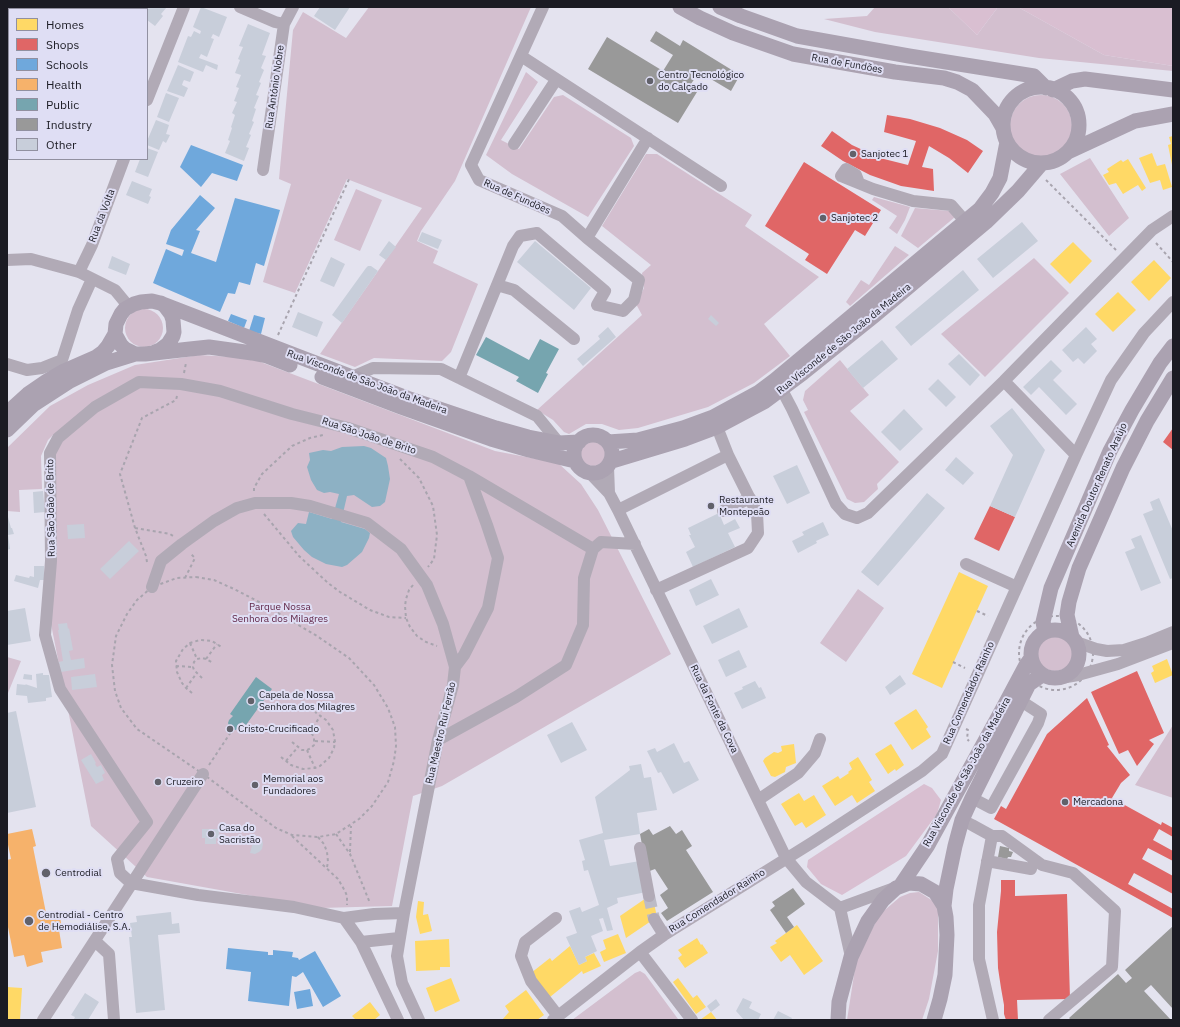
<!DOCTYPE html>
<html>
<head>
<meta charset="utf-8">
<style>
  body { margin:0 }
  #map { position:relative; width:1180px; height:1027px; overflow:hidden; background:#e4e3ef; font-family:"IBM Plex Sans",sans-serif }
  canvas { display:block }
  .frame { position:absolute; inset:0; border:8px solid #1b1b23; pointer-events:none }
  .legend { position:absolute; left:8px; top:8px; width:140px; height:152px; box-sizing:border-box; background:#dfdef4; border:1px solid #9190a0; margin:0; padding:5px 7px; list-style:none; font-size:12px; color:#1b1b23 }
  .legend li { display:flex; align-items:center; gap:8px; height:20px }
  .legend b { width:20px; border:1px solid #9190a0 }
</style>
</head>
<body>
<div id="map">
<canvas width="1180" height="1027"></canvas>
<div class="frame"></div>
<ul class="legend">
<li><b style="height:11px;background:#ffd966"></b>Homes</li>
<li><b style="height:11px;background:#e06666"></b>Shops</li>
<li><b style="height:11px;background:#6fa8dc"></b>Schools</li>
<li><b style="height:11px;background:#f6b26b"></b>Health</li>
<li><b style="height:11px;background:#76a5af"></b>Public</li>
<li><b style="height:11px;background:#999"></b>Industry</li>
<li><b style="height:11px;background:#c8ceda"></b>Other</li>
</ul>
</div>
<script>
const c = document.querySelector('canvas').getContext('2d');
c.lineJoin = 'round';
function paint(path, color) {
  c.fillStyle = color;
  c.fill(path, 'evenodd');
}
function shape(rows) {
  const path = new Path2D();
  for (const r of rows) {
    if (r.length === 3) {
      path.moveTo(r[0] + r[2], r[1]);
      path.arc(r[0], r[1], r[2], 0, 2 * Math.PI);
      continue;
    }
    path.moveTo(r[0], r[1]);
    for (let i = 2; i < r.length; i += 2) path.lineTo(r[i], r[i + 1]);
  }
  return path;
}
function stroke(path, color, width, dash) {
  c.strokeStyle = color;
  c.lineWidth = width;
  c.lineCap = dash ? 'butt' : 'round';
  c.setLineDash(dash || []);
  c.stroke(path);
}
function write(font, color, halo, rows, align = 'center') {
  c.font = font + ' "IBM Plex Sans",sans-serif';
  c.lineWidth = 4;
  c.setLineDash([]);
  c.textBaseline = 'middle';
  c.strokeStyle = halo;
  c.fillStyle = color;
  for (const [text, x, y, turn = 0] of rows) {
    c.save();
    c.translate(x, y);
    c.rotate((+turn || 0) * Math.PI / 180);
    c.textAlign = isNaN(turn) ? turn : align;
    if (halo) c.strokeText(text, 0, 0);
    c.fillText(text, 0, 0);
    c.restore();
  }
}
paint(shape([
  [369,7,531,7,455,181,421,231,417,241,438,251,433,263,478,284,451,352,442,361,374,358,355,367,320,354,422,208,347,179,295,293,263,282,291,184,279,179,293,30,303,12,346,38],
  [875,7,948,7,977,35,998,7,1018,7,1104,55,1173,66,1173,71,1039,58,875,32,824,19,867,16],
  [526,72,538,82,501,140,519,149,554,97,563,95,631,138,634,146,588,217,512,174,486,155],
  [1041,126,31],
  [646,154,657,154,752,215,745,226,819,277,764,324,790,356,754,383,708,407,638,428,619,430,602,424,586,424,569,434,564,432,553,420,537,410,642,315,636,304,644,288,642,273,651,265,602,226],
  [1090,158,1129,218,1109,236,1060,174],
  [356,189,382,200,360,251,334,240],
  [874,197,910,207,905,220,897,234,889,228,897,216,872,200],
  [915,208,950,211,955,217,918,248,901,236],
  [895,246,909,255,850,306,846,302,861,280,869,285],
  [1034,258,1069,293,985,377,941,334],
  [144,328,19],
  [199,355,250,358,495,451,558,463,581,484,598,510,671,654,442,786,413,796,392,906,320,908,147,877,91,826,51,624,53,435,48,440,41,456,42,489,19,490,20,512,7,511,7,448,50,406,88,385,135,365],
  [840,360,869,395,850,411,899,462,877,484,878,489,864,502,855,503,847,499,804,412,808,410,803,400,805,391],
  [593,454,12],
  [858,589,884,608,846,662,820,643],
  [1055,652,19],
  [7,657,21,661,8,693,7,693],
  [1173,725,1173,798,1135,785],
  [919,892,933,901,938,909,938,951,929,999,922,1020,847,1020,856,962,879,915,900,897,910,893],
  [640,971,645,974,678,1019,676,1020,572,1020,635,973]
]), '#d3bfcf');
paint(shape([
  [948,7,998,7,977,35],
  [1018,7,1173,7,1173,66,1104,55],
  [924,784,932,788,941,800,937,814,906,856,842,895,821,884,807,867,808,860]
]), '#d9bfd1');
paint(shape([
  [364,446,371,448,386,458,388,466,390,479,385,502,380,506,372,507,354,495,347,496,341,522,365,529,370,533,369,538,362,552,347,565,342,567,326,564,312,557,304,550,293,537,291,531,298,523,306,524,309,512,332,519,339,494,330,492,324,493,317,490,311,480,307,467,310,460,309,453,323,450,331,451,342,447]
]), '#8db1c4');
paint(shape([
  [1173,136,1173,165,1172,165,1168,145,1171,144,1169,137],
  [1152,153,1157,166,1165,164,1172,187,1163,190,1160,180,1150,183,1139,158],
  [1128,159,1146,188,1142,191,1138,185,1123,194,1116,183,1109,185,1103,175,1109,172,1107,169,1121,160,1123,162],
  [1073,242,1092,261,1070,284,1050,264],
  [1154,260,1171,278,1149,301,1131,282],
  [1118,292,1136,310,1113,332,1095,314],
  [959,572,988,586,942,688,912,674],
  [1167,659,1173,675,1155,683,1151,673,1154,671,1152,666],
  [916,709,928,727,926,729,931,737,912,750,894,723],
  [794,744,796,763,786,767,785,772,775,777,771,776,763,761,765,758,774,752,778,753,782,751,781,746],
  [891,744,904,765,896,771,895,769,888,774,875,754],
  [858,757,872,780,869,782,875,791,857,803,852,795,835,806,822,786,838,776,840,779,849,773,848,772,852,769,849,763],
  [799,793,804,801,814,795,826,815,806,828,802,822,795,826,781,804],
  [652,894,657,917,626,938,620,916],
  [418,901,424,902,423,915,428,914,432,931,420,934,416,917],
  [797,925,823,961,804,975,790,955,781,962,770,947,777,943,775,941],
  [618,934,626,953,604,962,600,952,606,949,603,940],
  [697,938,701,945,702,944,708,953,685,968,678,958,682,955,678,950],
  [449,939,450,967,440,967,440,970,416,971,415,941],
  [570,946,579,965,587,961,585,957,594,953,601,966,583,974,582,971,550,997,531,973,550,958,552,961],
  [451,978,460,1001,435,1012,426,988],
  [678,978,693,998,697,995,706,1007,696,1014,673,982],
  [7,987,22,988,20,1020,7,1020],
  [526,990,544,1015,537,1020,502,1020,509,1012,505,1006],
  [370,1002,380,1015,374,1020,356,1020,352,1016],
  [711,1012,717,1020,700,1020]
]), '#ffd966');
paint(shape([
  [887,115,910,119,940,128,967,140,983,151,968,173,949,158,929,146,922,167,933,169,934,191,901,186,870,175,843,161,821,146,832,131,852,145,880,158,908,165,916,141,884,132],
  [804,162,881,210,865,236,855,230,827,274,805,260,809,254,765,226],
  [1173,428,1173,450,1163,442],
  [990,506,1015,517,999,551,974,539],
  [1137,671,1164,733,1149,740,1154,744,1137,766,1128,750,1119,754,1091,692],
  [1087,698,1109,745,1107,746,1130,775,1121,783,1112,798,1161,825,1162,822,1173,828,1173,837,1159,829,1153,840,1173,851,1173,861,1148,848,1142,859,1173,876,1173,894,1134,873,1128,884,1173,909,1173,918,994,819,1001,806,1006,809,1047,734],
  [1001,880,1015,880,1015,896,1067,894,1070,999,1017,1000,1018,1020,1006,1020,1004,1014,1004,1005,1001,988,998,968,997,932,1001,891]
]), '#e06666');
paint(shape([
  [191,145,243,165,237,181,212,173,201,187,180,167],
  [200,195,215,208,196,230,200,231,191,253,216,262,235,198,280,210,264,266,256,263,250,285,239,282,235,294,228,293,220,312,153,283,166,249,182,256,184,250,166,244,171,230],
  [231,314,247,320,244,328,228,321],
  [254,315,265,318,261,334,249,331],
  [228,948,268,952,268,955,273,955,273,950,293,952,292,957,298,958,299,960,315,951,341,996,323,1007,303,972,296,977,292,976,289,1006,248,1001,251,972,226,969],
  [310,989,313,1006,297,1009,294,992]
]), '#6fa8dc');
paint(shape([
  [32,829,36,846,33,847,46,913,59,911,62,929,59,930,62,948,41,952,43,962,27,967,24,955,14,957,7,922,7,860,11,859,7,840,7,834]
]), '#f6b26b');
paint(shape([
  [486,337,529,360,540,339,559,349,546,373,548,374,538,393,516,381,519,377,476,355],
  [256,677,272,689,246,725,242,722,236,730,230,729,228,723,229,720,233,716,230,714]
]), '#76a5af');
paint(shape([
  [656,31,680,46,683,40,740,75,731,91,699,72,689,87,697,92,678,123,588,69,607,37,663,71,673,55,650,41],
  [670,826,676,834,682,830,692,846,686,850,713,892,667,921,661,913,668,908,660,895,668,889,655,869,647,872,640,834,649,829,653,835],
  [1000,846,1009,848,1009,851,1013,852,1011,857,1008,857,1007,859,998,857],
  [793,888,805,904,787,917,794,927,786,933,770,910,775,906,772,902],
  [1173,926,1173,1009,1151,985,1144,991,1171,1020,1071,1020,1069,1018,1118,974,1126,983,1132,978,1125,970]
]), '#999');
paint(shape([
  [132,7,167,7,161,14,163,16,155,26,147,20,147,9,134,9],
  [201,7,227,17,219,37,213,34,211,38,214,39,207,57,201,54,199,58,218,65,217,70,206,65,203,72,178,62,188,36,191,37,194,31,200,34,201,31,193,27],
  [320,7,350,7,335,30,314,16],
  [248,24,270,33,262,55,266,56,261,68,264,70,259,82,261,83,256,95,259,96,254,108,256,109,252,121,254,122,249,134,251,135,246,147,249,148,244,161,225,153,230,141,228,140,232,128,231,127,235,115,232,113,237,102,234,101,239,88,236,87,241,75,235,73,240,60,238,59,243,47,239,46],
  [178,65,194,72,190,82,184,80,183,82,182,85,188,88,184,97,167,91],
  [166,93,179,98,169,122,157,117],
  [156,120,169,125,166,134,170,135,166,143,163,141,159,150,147,145,147,141],
  [147,148,158,152,148,177,135,172,140,159,147,159],
  [132,181,152,189,149,196,151,197,148,204,126,195],
  [1022,222,1038,241,993,278,977,259],
  [422,232,442,240,438,249,418,241],
  [389,241,396,247,386,260,379,255],
  [535,241,591,288,574,310,517,262],
  [112,256,130,264,126,275,108,268],
  [331,257,345,264,334,287,320,281],
  [368,266,371,266,378,271,342,323,332,315,366,268],
  [963,270,979,290,911,346,895,327],
  [298,312,323,322,317,337,292,327],
  [711,315,719,323,716,326,708,319],
  [608,327,616,337,583,366,577,359,600,339,598,336],
  [1086,327,1097,339,1091,344,1097,351,1084,364,1078,358,1073,362,1062,350],
  [882,340,898,359,863,388,847,369],
  [959,354,980,375,970,386,948,364],
  [1051,360,1062,371,1053,380,1077,404,1066,415,1039,387,1031,395,1023,387],
  [938,379,956,397,946,407,928,389],
  [1012,408,1045,450,1015,517,990,506,1013,455,990,426],
  [904,409,923,429,900,451,881,432],
  [956,457,974,473,963,485,945,470],
  [797,465,810,493,787,504,773,476],
  [43,491,45,512,34,513,33,492],
  [927,493,945,508,878,586,861,572],
  [1159,498,1173,531,1173,578,1170,579,1143,514,1153,510,1150,502],
  [719,513,724,525,735,519,740,528,728,533,735,547,693,567,686,552,695,547,689,535,691,535,688,528],
  [7,517,8,517,11,528,12,528,14,534,8,535,10,549,7,550],
  [823,522,829,535,816,541,817,543,798,553,792,541,804,535,802,532],
  [84,524,85,538,68,539,67,525],
  [1141,535,1161,583,1141,591,1125,552,1135,548,1131,539],
  [129,541,139,551,110,579,100,569],
  [34,566,44,566,44,580,40,580,38,588,14,581,16,575,29,578,30,576,34,577],
  [711,579,719,595,696,606,689,590],
  [25,608,31,641,7,645,7,611],
  [739,608,748,627,712,644,703,626],
  [67,623,68,629,69,628,73,650,69,651,71,660,84,658,85,668,61,672,59,662,63,661,58,630,59,630,58,624],
  [739,650,747,667,726,677,718,660],
  [43,673,43,675,49,675,52,697,46,698,46,701,28,703,27,696,16,695,17,684,26,685,25,684,37,688,36,674],
  [24,674,32,675,32,680,23,679],
  [95,674,97,687,72,690,71,677],
  [900,675,906,684,890,695,885,687],
  [755,681,759,688,761,687,766,698,742,709,734,693,743,689,742,687],
  [16,711,36,807,7,813,7,713],
  [572,722,587,750,561,763,547,735],
  [674,743,684,763,689,761,699,780,673,794,661,772,658,773,647,751,655,748,657,752],
  [91,754,96,763,95,764,97,767,101,765,105,773,102,775,104,780,96,784,81,760],
  [641,764,644,778,651,777,657,810,637,813,640,834,604,840,610,866,640,861,646,892,617,898,618,903,607,908,613,930,607,931,603,918,599,919,603,931,591,936,597,951,585,957,587,961,579,965,566,937,577,933,569,911,580,907,582,912,599,905,588,870,584,871,582,861,585,860,579,840,603,833,595,797,630,770,629,766],
  [202,829,219,829,219,838,216,838,216,844,205,844,205,838,202,838],
  [255,835,259,837,262,840,263,844,262,849,259,852,255,854,250,853],
  [171,912,172,924,179,923,180,933,158,935,165,1010,136,1013,129,937,132,937,130,923,137,922,136,916],
  [85,993,99,1002,88,1020,77,1020,74,1019,75,1017,71,1015],
  [743,998,752,1002,749,1008,761,1014,758,1020,744,1020,736,1011],
  [716,999,720,1005,711,1012,707,1006],
  [778,1011,792,1018,791,1020,773,1020]
]), '#c8ceda');
stroke(shape([
  [649,896,654,919]
]), '#bcbbc6', 12, [12, 6]);
stroke(shape([
  [1046,180,1116,250],
  [1156,243,1173,262],
  [278,335,350,177],
  [184,373,186,363],
  [400,459,419,478,433,506,437,535,434,559,428,567],
  [254,491,254,488,262,474,292,446,310,438,323,435],
  [264,514,299,556,328,583,340,592,370,610,389,617,406,618],
  [135,528,170,534,173,536],
  [147,562,146,556,135,528,120,474,142,418,176,400,177,396],
  [196,577,214,580,234,589,263,604,317,636,349,658,374,685,388,708,395,727,396,746,394,761,388,782,372,806,359,819,336,834,318,837,292,835,276,828,203,774,137,729,121,708,115,691,112,665,116,636,127,614,137,600,152,587,177,578,196,577],
  [185,578,195,558,190,553],
  [413,585,409,590,406,599,405,606,406,618,410,627,417,636,426,642,437,646],
  [977,611,988,616],
  [1056,653,37],
  [190,643,197,659],
  [206,659,217,644],
  [953,662,965,668],
  [176,666,193,667],
  [202,678,194,670,193,667,194,662,197,659,202,658,206,659,213,663],
  [186,688,196,674],
  [192,693,186,688,182,683,177,672,176,661,183,649,190,643,200,640,212,641,223,648],
  [966,729,968,730,967,739,969,741],
  [310,732,321,715],
  [315,741,335,742],
  [292,742,302,750,307,750,311,748,314,745,314,737,312,734,303,727],
  [307,750,315,768],
  [281,757,291,765,303,769,315,768,320,766,329,758,334,748,335,742,333,730,326,720,315,712],
  [286,761,298,747],
  [209,765,231,732],
  [336,834,350,854,370,903],
  [292,836,338,879,345,891,347,896,347,905],
  [318,837,324,844,327,852,328,862,327,867],
  [350,852,351,826]
]), '#a8a4ae', 2, [3, 3]);
stroke(shape([
  [28,7,30,9],
  [240,7,275,22,284,24],
  [521,56,721,186],
  [147,100,184,7],
  [7,122,9,123],
  [514,144,556,80],
  [263,170,284,24,293,7],
  [859,183,856,175,846,169,841,176,873,189,913,201,951,205,965,221],
  [587,238,648,138],
  [7,260,31,259,79,272,115,290,129,307],
  [79,272,92,245,124,159],
  [497,285,514,290,574,339],
  [7,364,27,370,42,368,62,360,78,310,92,279],
  [352,377,373,368,441,369,537,416,559,443],
  [459,378,513,246,520,236,537,233,605,291,597,305,623,311,634,300,639,280,587,238,562,216,479,180,471,165,543,7],
  [1004,381,1076,455],
  [782,390,792,409,836,504,845,514,857,518,868,513,1004,381,1152,230,1173,216],
  [608,467,609,493],
  [590,473,609,493,618,510,786,858,806,882,840,908,851,957],
  [618,510,728,455,717,427],
  [723,511,750,498],
  [966,564,1017,587],
  [152,587,161,561,182,544,214,521,237,508,255,503,291,503,310,506,367,523,401,549,427,585,443,624,455,667,453,685,438,740,404,913,397,956,402,983,419,1020],
  [656,590,748,548,758,533,757,513,728,455],
  [1076,642,1096,649,1107,651,1124,650,1146,643,1173,632],
  [455,667,464,655,488,608,498,558,487,525,469,476],
  [1061,678,1078,675,1118,664,1173,643],
  [438,740,516,697,566,665,583,625,584,578,593,549,601,542,635,544],
  [972,798,991,808,1038,723,1041,714,1021,701],
  [758,800,798,773,815,753,820,739],
  [962,820,972,825,992,836,979,905,979,959,993,1020],
  [992,836,1002,836,1042,865,1073,873,1115,911,1112,967,1049,1020],
  [640,848,649,896],
  [987,861,1031,869],
  [840,908,892,889],
  [404,913,374,914,344,918,294,907,198,895,131,883,120,873,117,859,147,822,60,689,45,635,51,561,50,453,58,438,95,407,139,382,181,384,220,391,292,414,348,428,433,457,469,476,593,549],
  [344,918,361,942,398,1020],
  [556,918,525,942,521,956,531,981,558,1016],
  [654,919,664,935],
  [95,941,109,954,114,1020],
  [361,942,399,938],
  [640,952,692,1020],
  [43,1020,203,774],
  [553,1020,640,952,664,935,813,842,922,771,942,754,1076,455,1111,380,1144,333,1173,302]
]), '#b1aab6', 12);
stroke(shape([
  [680,7,700,18,733,33,793,54,895,72,944,78,957,82,972,90,995,114,1003,128],
  [720,7,741,16,797,36,909,56,1034,76,1046,88],
  [1041,125,38],
  [1053,90,1072,81,1085,79,1173,90],
  [1068,152,1135,121,1173,114],
  [115,334,121,345,125,349,135,354,145,354,190,349,209,347,252,353,267,356,290,365],
  [155,352,160,350,168,344,173,336,174,332,173,320,171,314,165,306,161,303],
  [322,377,401,407,491,439,529,450,575,461],
  [7,413,28,394,47,381,64,371,96,357,103,352,108,346,115,334,116,324,121,314,125,309,134,304,141,302,152,301,160,303,292,354,407,398,496,428,528,437,559,443,579,442],
  [7,430,33,405,70,381,106,363,135,354],
  [593,454,19],
  [608,442,638,440,683,428,713,417,759,392,775,380,980,209,992,193,1000,178,1007,142],
  [612,461,685,439,717,427,764,402,803,373,874,316,986,222,1018,191,1042,163],
  [1055,654,24],
  [1045,632,1043,622,1051,588,1110,451,1132,410,1160,363,1173,346],
  [1072,637,1067,615,1069,602,1079,568,1123,468,1147,421,1173,378],
  [901,885,928,845,1003,708,1026,665,1031,658],
  [944,906,946,889,955,846,962,820,972,798,1029,684,1042,675],
  [838,1020,839,1002,851,957,868,921,883,900,896,888,909,883,921,884,935,892,939,898,944,906,946,917,947,935,945,975,940,999,934,1020]
]), '#aba2b1', 15);
for (const [x, y, r, color] of [
  [650,81,4,"#61616a"],
  [853,154,4,"#61616a"],
  [823,218,4,"#61616a"],
  [711,506,4,"#61616a"],
  [251,701,4,"#61616a"],
  [230,729,4,"#61616a"],
  [158,782,4,"#61616a"],
  [255,785,4,"#61616a"],
  [1065,802,4,"#61616a"],
  [211,834,4,"#61616a"],
  [46,873,5,"#61616a"],
  [29,921,5,"#61616a"]
]) {
  const dot = new Path2D();
  dot.arc(x, y, r, 0, 2 * Math.PI);
  c.fillStyle = color;
  c.fill(dot);
  stroke(dot, '#dfdef4', 1.5);
}
write('10px', '#1b1b23', '#dfdef4', [
  ["Rua de Fundões",847,64,10],
  ["Rua António Nobre",275,87,-82],
  ["Rua de Fundões",517,197,24],
  ["Rua da Volta",102,216,-69],
  ["Rua Visconde de São João da Madeira",844,339,-39],
  ["Rua Visconde de São João da Madeira",367,382,20],
  ["Rua São João de Brito",369,436,18],
  ["Avenida Doutor Renato Araújo",1097,485,-66],
  ["Rua São João de Brito",51,508,-91],
  ["Rua Comendador Rainho",969,693,-66],
  ["Rua da Fonte da Cova",714,709,64],
  ["Rua Maestro Rui Ferrão",441,733,-77],
  ["Rua Visconde de São João da Madeira",967,772,-61],
  ["Rua Comendador Rainho",717,901,-32]
]);
write('10px', '#1b1b23', '#dfdef4', [
  ["Centro Tecnológico",658,75],
  ["do Calçado",658,87],
  ["Sanjotec 1",861,154],
  ["Sanjotec 2",831,218],
  ["Restaurante",719,500],
  ["Montepeão",719,512],
  ["Capela de Nossa",259,695],
  ["Senhora dos Milagres",259,707],
  ["Cristo-Crucificado",238,729],
  ["Memorial aos",263,779],
  ["Fundadores",263,791],
  ["Cruzeiro",166,782],
  ["Mercadona",1073,802],
  ["Casa do",219,828],
  ["Sacristão",219,840],
  ["Centrodial",55,873],
  ["Centrodial - Centro",38,915],
  ["de Hemodiálise, S.A.",38,927]
], 'left');
write('10px', '#602648', '#dfdef4', [
  ["Parque Nossa",280,607],
  ["Senhora dos Milagres",280,619]
]);
</script>
</body>
</html>
